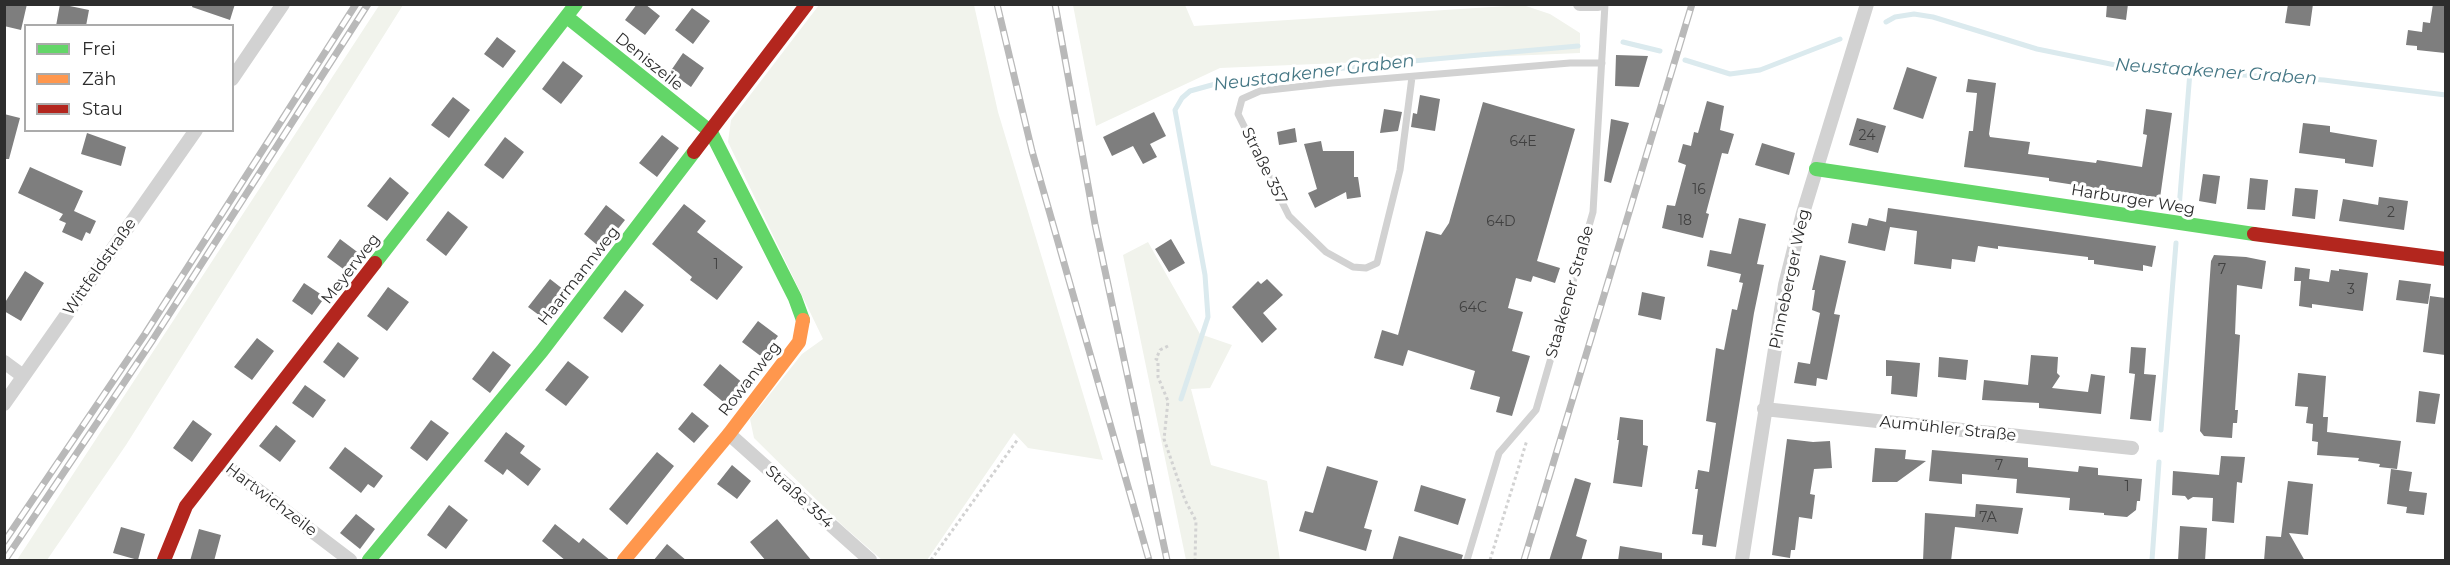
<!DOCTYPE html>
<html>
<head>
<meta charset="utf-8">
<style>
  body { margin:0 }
  #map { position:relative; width:2450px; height:565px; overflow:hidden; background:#fff; font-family:Montserrat,sans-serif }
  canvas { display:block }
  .frame { position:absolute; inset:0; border:6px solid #2d2d2d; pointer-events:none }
  .legend { position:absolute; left:24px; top:24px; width:210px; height:108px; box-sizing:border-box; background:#fff; border:2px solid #ababab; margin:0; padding:8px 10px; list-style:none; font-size:18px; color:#2d2d2d }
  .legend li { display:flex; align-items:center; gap:12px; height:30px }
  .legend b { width:30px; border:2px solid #ababab }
</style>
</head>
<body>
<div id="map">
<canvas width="2450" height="565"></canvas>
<div class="frame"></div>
<ul class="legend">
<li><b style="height:8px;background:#63d668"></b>Frei</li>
<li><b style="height:8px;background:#ff974d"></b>Zäh</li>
<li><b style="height:8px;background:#b3261e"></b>Stau</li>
</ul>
</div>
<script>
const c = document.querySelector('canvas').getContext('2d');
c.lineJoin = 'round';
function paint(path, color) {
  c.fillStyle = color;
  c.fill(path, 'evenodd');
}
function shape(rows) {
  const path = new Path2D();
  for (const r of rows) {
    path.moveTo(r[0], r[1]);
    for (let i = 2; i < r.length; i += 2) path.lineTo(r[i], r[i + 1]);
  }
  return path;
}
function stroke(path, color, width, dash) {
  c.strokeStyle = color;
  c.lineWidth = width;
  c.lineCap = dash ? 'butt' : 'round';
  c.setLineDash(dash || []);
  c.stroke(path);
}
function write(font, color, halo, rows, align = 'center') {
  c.font = font + ' Montserrat,sans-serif';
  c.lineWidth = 6;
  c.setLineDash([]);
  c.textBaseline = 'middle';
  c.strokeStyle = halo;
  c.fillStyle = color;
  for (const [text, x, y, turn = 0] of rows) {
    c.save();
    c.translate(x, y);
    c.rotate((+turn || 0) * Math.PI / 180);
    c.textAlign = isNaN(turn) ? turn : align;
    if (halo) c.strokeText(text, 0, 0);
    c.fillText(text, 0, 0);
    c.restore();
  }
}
paint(shape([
  [380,4,403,5,126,445,47,560,17,560],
  [819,5,974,5,998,112,1103,460,1028,448,1014,433,927,560,882,560,843,526,754,438,750,419,802,354,823,339,728,142,731,120],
  [1073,5,1185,5,1194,26,1523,5,1550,14,1580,33,1580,53,1220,68,1096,126],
  [1148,242,1200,334,1232,345,1210,388,1191,389,1211,465,1267,481,1280,560,1186,560,1123,255]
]), '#f1f3ec');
stroke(shape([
  [1886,22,1895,17,1914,14,1933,17,2037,49,2130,68,2324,80,2446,95],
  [1623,42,1660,51],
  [1685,60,1730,74,1760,70,1840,39],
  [2179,208,2190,72],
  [1181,399,1208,317,1205,275,1175,110,1182,98,1190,91,1219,83,1369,65,1578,46],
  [2161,430,2176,243],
  [2152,560,2159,462]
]), '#dbeaee', 5);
paint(shape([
  [4,4,27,4,21,30,4,26],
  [60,4,89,10,86,26,56,26],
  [193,4,235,4,230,20,192,7],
  [637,4,645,4,660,16,645,35,625,20],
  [2107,4,2128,4,2126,20,2106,17],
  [2288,4,2313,4,2310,26,2285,23],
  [2433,4,2445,4,2445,53,2417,50,2417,46,2406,45,2408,30,2422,32,2423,22,2430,23],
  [692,8,710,21,693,44,675,30],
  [497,37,516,51,503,68,484,54],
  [683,53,704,68,691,87,670,72],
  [1616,55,1648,56,1639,87,1615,86],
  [563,61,583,76,561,104,542,89],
  [1907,67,1937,77,1923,119,1893,109],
  [1968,79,1996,83,1989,134,1990,137,2030,142,2028,154,2096,163,2097,160,2142,167,2147,135,2143,134,2146,109,2172,113,2160,198,2049,181,2049,178,1964,167,1969,131,1973,131,1977,93,1966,92],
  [1420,95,1440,99,1435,131,1411,127,1413,113,1417,114],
  [453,97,470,110,449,138,431,125],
  [1707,101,1724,106,1720,130,1734,134,1728,154,1722,153,1706,213,1709,214,1703,238,1662,228,1667,205,1675,206,1686,165,1678,162,1683,144,1691,146,1694,132,1698,133],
  [1483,102,1575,129,1537,261,1560,268,1555,283,1533,276,1531,282,1516,278,1508,308,1523,312,1512,351,1530,356,1512,416,1496,412,1500,397,1470,389,1475,371,1408,350,1403,366,1374,358,1382,330,1398,335,1426,231,1441,235,1449,223],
  [1384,109,1402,112,1398,131,1380,133],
  [1154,112,1166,136,1150,144,1157,157,1143,164,1133,146,1112,156,1103,137],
  [4,114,20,118,9,159,4,159],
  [1857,118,1886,126,1878,153,1849,145],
  [1611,119,1629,123,1611,183,1604,181],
  [2303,123,2330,126,2330,132,2377,140,2373,167,2345,163,2345,159,2299,153],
  [1295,128,1297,142,1279,145,1277,132],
  [87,133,126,147,121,166,81,154],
  [662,135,679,148,657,177,639,163],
  [505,137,524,152,503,179,484,165],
  [1321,141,1323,151,1354,151,1354,177,1358,177,1361,197,1347,199,1346,192,1315,208,1308,193,1317,189,1304,144],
  [1762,143,1795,153,1789,175,1755,165],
  [30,167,83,191,74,211,96,221,90,234,86,232,82,241,62,232,66,223,59,220,63,214,18,193],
  [2203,174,2220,176,2216,204,2199,201],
  [390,177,409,193,387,221,367,206],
  [2250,178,2268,180,2265,210,2247,209],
  [2295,188,2318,190,2315,219,2292,216],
  [2379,197,2408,201,2404,230,2339,221,2343,199,2378,205],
  [684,204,706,221,697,232,743,267,717,300,690,280,692,277,652,244],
  [606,205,625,220,602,249,584,234],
  [1888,208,2156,246,2152,267,2143,265,2143,271,2094,264,2094,260,2088,260,2088,257,1998,246,1998,249,1978,246,1975,262,1952,259,1951,269,1914,264,1917,231,1890,227,1885,251,1848,243,1852,223,1867,226,1869,218,1886,222],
  [448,211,468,227,446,256,426,240],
  [1739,218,1766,224,1757,264,1764,265,1754,313,1716,547,1702,545,1703,535,1692,534,1698,489,1695,489,1698,470,1709,472,1716,423,1706,421,1716,348,1724,350,1732,309,1737,310,1743,283,1739,282,1741,274,1707,266,1710,250,1731,254],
  [340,239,360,254,346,271,327,257],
  [1171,239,1185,263,1169,272,1155,249],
  [1820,255,1846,261,1834,314,1840,315,1827,380,1817,378,1816,386,1794,383,1798,362,1810,364,1820,313,1812,310,1815,290,1812,290],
  [2214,255,2246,257,2266,261,2262,289,2237,285,2235,334,2240,335,2235,410,2238,410,2237,423,2233,423,2232,438,2204,436,2200,431,2209,289,2211,261],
  [2295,267,2310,269,2309,279,2329,282,2331,270,2339,271,2339,269,2368,273,2363,311,2312,304,2312,308,2299,306,2301,281,2294,281],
  [25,271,44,283,21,321,4,311,4,304],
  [550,279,568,293,547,321,528,307],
  [1267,279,1283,295,1263,313,1277,329,1262,343,1232,307,1258,281,1261,284],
  [2399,280,2431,284,2428,304,2396,300],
  [304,283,325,297,312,315,292,301],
  [388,287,409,302,387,331,367,316],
  [625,290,644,305,622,333,603,318],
  [1642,292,1665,297,1661,320,1638,315],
  [2430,296,2445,298,2445,355,2423,352],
  [758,321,778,336,762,357,742,342],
  [257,338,274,351,252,380,234,367],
  [338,342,359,358,344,378,323,362],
  [2131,347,2146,348,2144,374,2156,375,2151,421,2130,419,2135,374,2129,373],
  [493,351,511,365,490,393,472,379],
  [2031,355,2058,357,2057,373,2060,376,2052,388,2088,392,2091,374,2105,376,2101,414,2039,408,2039,403,1982,400,1984,380,2028,385],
  [1939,357,1968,360,1966,380,1938,377],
  [1886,360,1920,363,1917,397,1891,394,1892,376,1886,376],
  [568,361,589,377,566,406,545,390],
  [720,364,744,384,727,405,703,385],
  [2298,373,2326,376,2323,417,2328,417,2327,432,2401,441,2397,469,2379,467,2380,464,2358,461,2359,458,2317,455,2318,442,2312,441,2313,424,2306,423,2308,407,2295,406],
  [305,385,326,400,313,418,292,403],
  [2419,391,2440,394,2435,424,2416,422],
  [692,412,709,426,694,443,678,429],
  [1620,417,1643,420,1643,445,1648,446,1642,487,1613,483,1619,440,1617,440],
  [193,420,212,434,192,462,173,448],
  [431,420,449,433,427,461,410,448],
  [276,425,296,441,280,462,259,446],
  [506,432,525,446,520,453,541,469,528,486,507,469,503,475,484,461],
  [1787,439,1813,442,1830,441,1832,468,1814,469,1810,494,1815,495,1812,519,1799,517,1795,550,1791,550,1790,558,1772,555],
  [345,447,383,476,374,488,368,484,361,493,329,468],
  [1875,448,1906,450,1905,459,1926,461,1897,482,1872,482],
  [1932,450,2028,458,2028,467,2078,472,2079,466,2098,468,2098,475,2142,479,2140,501,2137,501,2136,510,2127,517,2104,515,2104,513,2069,510,2070,498,2016,493,2017,479,1962,474,1962,484,1929,481],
  [657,452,674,466,627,525,609,509],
  [2221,456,2245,457,2242,483,2237,482,2234,523,2212,521,2213,498,2193,497,2188,500,2185,496,2172,495,2173,471,2219,475],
  [732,465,751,481,737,499,717,484],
  [1327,466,1378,481,1364,528,1372,530,1366,551,1299,531,1305,511,1313,513],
  [2391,469,2412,472,2409,491,2427,493,2424,515,2406,513,2407,507,2387,504],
  [1575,478,1591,483,1576,536,1587,540,1581,561,1549,561],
  [2288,481,2313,484,2308,535,2289,533,2305,561,2264,561,2266,536,2281,537],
  [1421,485,1466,499,1458,525,1414,511],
  [1976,504,2023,508,2018,534,1955,527,1951,561,1923,561,1925,513,1975,517],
  [449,505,468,520,446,549,427,535],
  [356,514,375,529,360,549,340,533],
  [777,519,812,561,766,561,750,542],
  [555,524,579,543,583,538,611,561,566,561,542,541],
  [2180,526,2207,528,2205,561,2178,561],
  [121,527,145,534,138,560,113,553],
  [199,529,221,535,214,561,190,561],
  [1399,536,1463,555,1461,561,1392,561],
  [667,544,687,561,653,561],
  [1620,546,1662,553,1662,561,1618,561]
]), '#7e7e7e');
stroke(shape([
  [1168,346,1160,350,1156,359,1158,360,1158,377,1168,401,1164,439,1185,500,1196,521,1195,560],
  [931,560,1018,439],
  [1490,560,1527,440]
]), '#d2d2d2', 3, [3, 3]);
stroke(shape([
  [1412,77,1400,170,1377,263,1366,268,1353,267,1326,252,1289,216,1238,114,1242,99,1260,91,1332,83,1570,63,1602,63],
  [1467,560,1499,453,1536,410,1593,212,1605,4]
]), '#d2d2d2', 7);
stroke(shape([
  [1580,4,1598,4],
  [232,79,283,4],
  [4,362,23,376],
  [4,404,196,130],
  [1764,409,2132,448],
  [729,434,870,560],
  [221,462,350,560],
  [1742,560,1785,285,1803,213,1867,4]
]), '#d2d2d2', 14);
stroke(shape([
  [567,17,711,132,795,298,803,320],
  [1816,169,2254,234],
  [375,263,576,4],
  [369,560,542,351,694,152]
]), '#63d668', 14);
stroke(shape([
  [624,560,729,434,799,342,803,320]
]), '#ff974d', 14);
stroke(shape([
  [694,152,807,4],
  [2254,234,2446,259],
  [164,560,186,506,375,263]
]), '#b3261e', 14);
const rail = shape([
  [997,4,1032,151,1149,560],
  [1055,4,1095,224,1167,560],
  [4,542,145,334,356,4],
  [5,560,152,341,368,4],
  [1524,560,1692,4]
]);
stroke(rail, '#b9b9b9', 7);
stroke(rail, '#fff', 4.5, [14]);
write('14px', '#414141', null, [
  ["24",1867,136],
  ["64E",1523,142],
  ["16",1699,190],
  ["2",2391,213],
  ["18",1685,221],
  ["64D",1501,222],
  ["1",716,265],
  ["7",2222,270],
  ["3",2351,290],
  ["64C",1473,308],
  ["7",1999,466],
  ["1",2127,487],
  ["7A",1988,518]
]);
write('16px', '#2d2d2d', '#fff', [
  ["Deniszeile",649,62,39],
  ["Straße 357",1264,166,64],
  ["Harburger Weg",2133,200,9],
  ["Wittfeldstraße",100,267,-55],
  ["Meyerweg",351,269,-52],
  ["Haarmannweg",579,276,-52],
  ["Pinneberger Weg",1790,279,-78],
  ["Staakener Straße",1570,292,-74],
  ["Rowanweg",750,379,-52],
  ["Aumühler Straße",1948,429,6],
  ["Straße 354",799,497,42],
  ["Hartwichzeile",271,500,37]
]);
write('italic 18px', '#457785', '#fff', [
  ["Neustaakener Graben",2216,72,4],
  ["Neustaakener Graben",1314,73,-7]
]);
</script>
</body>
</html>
